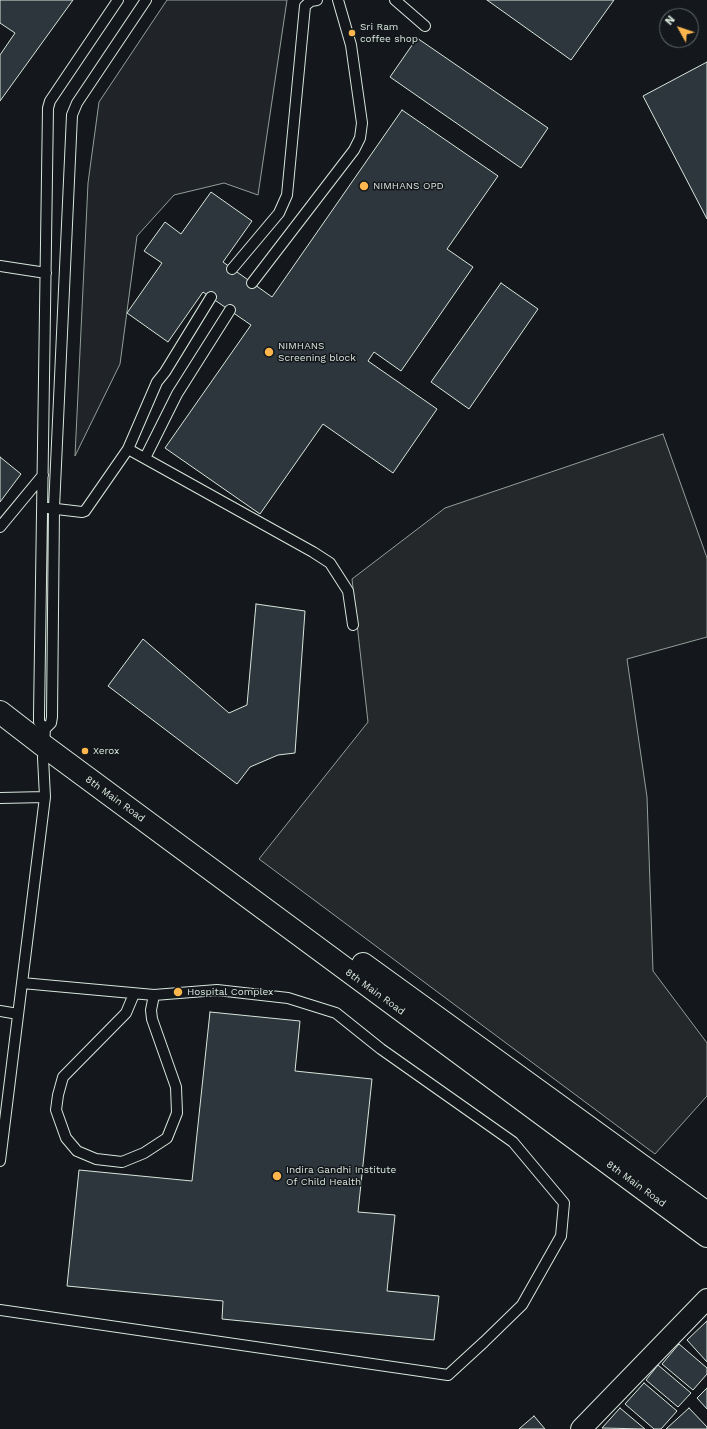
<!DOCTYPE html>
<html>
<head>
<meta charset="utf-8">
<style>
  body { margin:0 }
  #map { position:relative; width:707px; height:1429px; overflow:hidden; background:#14181c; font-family:"Work Sans",sans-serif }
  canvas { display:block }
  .north { position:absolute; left:659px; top:8px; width:40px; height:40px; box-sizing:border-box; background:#14181c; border:1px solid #626a69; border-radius:50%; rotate:310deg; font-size:11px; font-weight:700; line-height:16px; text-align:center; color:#d8e6dc }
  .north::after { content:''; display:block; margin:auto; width:14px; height:18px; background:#ffb74d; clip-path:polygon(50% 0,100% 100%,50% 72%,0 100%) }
</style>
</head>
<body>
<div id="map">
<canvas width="707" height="1429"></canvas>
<div class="north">N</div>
</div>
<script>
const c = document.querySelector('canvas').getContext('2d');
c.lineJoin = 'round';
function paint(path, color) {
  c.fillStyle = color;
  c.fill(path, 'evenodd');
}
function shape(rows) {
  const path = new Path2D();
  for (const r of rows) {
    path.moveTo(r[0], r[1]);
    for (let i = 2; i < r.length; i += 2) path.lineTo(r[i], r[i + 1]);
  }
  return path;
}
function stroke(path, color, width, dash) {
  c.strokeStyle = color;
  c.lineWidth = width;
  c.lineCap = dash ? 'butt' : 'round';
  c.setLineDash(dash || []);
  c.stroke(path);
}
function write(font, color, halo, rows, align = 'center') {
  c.font = font + ' "Work Sans",sans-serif';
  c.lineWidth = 3;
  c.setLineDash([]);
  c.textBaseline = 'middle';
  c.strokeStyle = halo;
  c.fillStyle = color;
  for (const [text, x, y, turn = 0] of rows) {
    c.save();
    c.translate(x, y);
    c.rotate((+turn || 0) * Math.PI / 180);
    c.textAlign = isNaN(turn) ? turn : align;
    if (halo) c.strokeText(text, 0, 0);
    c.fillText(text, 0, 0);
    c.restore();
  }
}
const green = shape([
  [167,0,287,0,258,195,224,183,174,195,137,236,120,364,75,456,88,183,99,102,167,0]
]);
paint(green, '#202428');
stroke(green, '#939e99', 1);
const parking = shape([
  [663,434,707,558,707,637,627,659,647,797,653,971,707,1043,707,1096,655,1154,259,859,368,722,352,579,445,508,663,434]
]);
paint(parking, '#24282b');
stroke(parking, '#939e99', 1);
const building = shape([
  [0,0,73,0,0,101,0,55,15,33,0,23,0,0],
  [487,0,614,0,571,60,487,0],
  [417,38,548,128,521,168,390,77,417,38],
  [707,62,707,219,643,96,707,62],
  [402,110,498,176,447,249,473,267,401,371,374,352,368,361,437,409,393,473,323,424,260,514,165,448,251,325,203,292,168,342,127,313,162,263,144,251,165,222,181,234,211,192,252,221,223,262,272,297,402,110],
  [501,283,538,309,469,409,431,382,501,283],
  [0,457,21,474,0,502,0,457],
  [256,604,305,611,295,753,278,755,250,767,237,784,108,686,143,639,229,713,247,705,256,604],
  [210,1012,300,1021,295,1071,372,1079,358,1212,395,1215,387,1291,439,1296,434,1340,222,1319,223,1301,67,1286,79,1170,192,1181,210,1012],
  [707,1321,707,1362,687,1340,707,1321],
  [679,1344,707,1368,707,1374,693,1390,662,1364,679,1344],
  [658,1365,691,1393,678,1407,646,1380,658,1365],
  [644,1383,677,1411,661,1429,654,1429,625,1404,644,1383],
  [707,1388,707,1409,697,1398,707,1388],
  [620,1408,645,1429,602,1428,620,1408],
  [689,1408,707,1427,707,1429,666,1429,689,1408],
  [534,1416,545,1429,519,1429,534,1416]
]);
paint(building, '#2c363c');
stroke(building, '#d8e6dc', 1);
const service = shape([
  [395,0,425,26],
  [0,266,46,273],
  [232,269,279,213,287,195,305,6,311,1,317,0],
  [252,283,354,150,360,138,362,123,351,45,338,0],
  [128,449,157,382,165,372,211,297],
  [145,458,177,394,230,310],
  [48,508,82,512,85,511,128,449,313,552,330,563,348,591,353,625],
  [0,527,43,475],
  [45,729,39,722,39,715,48,108,50,101,118,0],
  [0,798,45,797],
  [134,994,126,1013,63,1077,58,1095,56,1110,66,1138,77,1151,96,1159,122,1162,144,1153,167,1138,177,1113,176,1087,152,1019,151,1010,154,995],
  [0,1011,18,1014],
  [0,1161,45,797,43,758,45,729,51,723,52,717,54,508,72,115,77,103,146,0],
  [0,1310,448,1375,484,1342,522,1305,561,1236,564,1203,513,1142,381,1049,336,1013,288,998,217,990,154,995,22,983]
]);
const minor = shape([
  [581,1429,707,1299]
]);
const tertiary = shape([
  [0,712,44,746,707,1236],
  [363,964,707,1213]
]);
stroke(service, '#d8e6dc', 12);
stroke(minor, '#d8e6dc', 22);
stroke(tertiary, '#d8e6dc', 24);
stroke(service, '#14181c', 10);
stroke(minor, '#14181c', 20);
stroke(tertiary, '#14181c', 22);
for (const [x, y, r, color] of [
  [352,33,4,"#ffb74d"],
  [364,186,5,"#ffb74d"],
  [269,352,5,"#ffb74d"],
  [85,751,4,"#ffb74d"],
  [178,992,5,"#ffb74d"],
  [277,1176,5,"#ffb74d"]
]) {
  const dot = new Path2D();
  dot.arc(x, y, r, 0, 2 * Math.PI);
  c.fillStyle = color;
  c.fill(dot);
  stroke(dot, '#14181c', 1.5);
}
write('10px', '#d8e6dc', '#14181c', [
  ["Sri Ram",360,27],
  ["coffee shop",360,39],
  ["NIMHANS OPD",373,186],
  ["NIMHANS",278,346],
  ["Screening block",278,358],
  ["Xerox",93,751],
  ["Hospital Complex",187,992],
  ["Indira Gandhi Institute",286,1170],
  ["Of Child Health",286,1182]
], 'left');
write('10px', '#d8e6dc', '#14181c', [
  ["8th Main Road",115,799,36],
  ["8th Main Road",375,992,36],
  ["8th Main Road",636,1184,36]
]);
</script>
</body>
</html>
